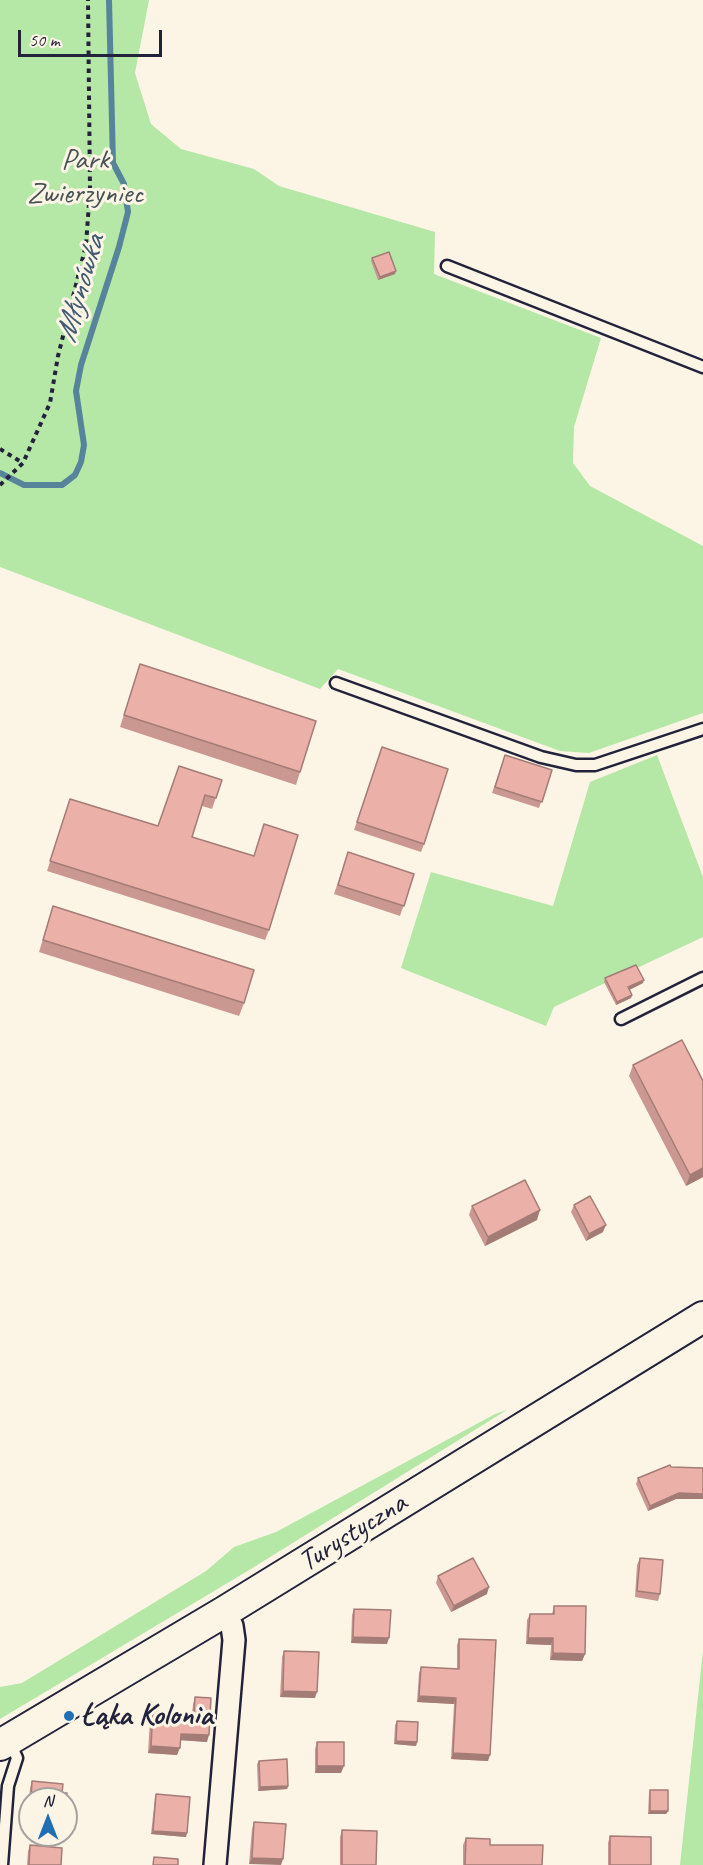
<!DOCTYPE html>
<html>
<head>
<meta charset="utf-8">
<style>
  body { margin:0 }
  #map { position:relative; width:703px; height:1865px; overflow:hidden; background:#fcf5e5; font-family:Caveat,sans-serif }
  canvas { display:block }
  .north { position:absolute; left:18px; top:1787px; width:60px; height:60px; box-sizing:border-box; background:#fcf5e5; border:2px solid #a5a1a1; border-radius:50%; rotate:0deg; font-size:16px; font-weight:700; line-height:24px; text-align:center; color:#22223b }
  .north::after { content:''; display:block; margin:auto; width:21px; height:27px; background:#1f6fb2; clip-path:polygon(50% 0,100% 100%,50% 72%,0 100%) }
  .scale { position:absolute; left:18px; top:30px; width:144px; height:27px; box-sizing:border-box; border:3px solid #22223b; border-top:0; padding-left:8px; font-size:18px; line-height:21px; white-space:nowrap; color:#22223b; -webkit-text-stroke:4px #fcf5e5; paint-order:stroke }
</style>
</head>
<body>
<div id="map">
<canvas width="703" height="1865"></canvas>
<div class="north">N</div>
<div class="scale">50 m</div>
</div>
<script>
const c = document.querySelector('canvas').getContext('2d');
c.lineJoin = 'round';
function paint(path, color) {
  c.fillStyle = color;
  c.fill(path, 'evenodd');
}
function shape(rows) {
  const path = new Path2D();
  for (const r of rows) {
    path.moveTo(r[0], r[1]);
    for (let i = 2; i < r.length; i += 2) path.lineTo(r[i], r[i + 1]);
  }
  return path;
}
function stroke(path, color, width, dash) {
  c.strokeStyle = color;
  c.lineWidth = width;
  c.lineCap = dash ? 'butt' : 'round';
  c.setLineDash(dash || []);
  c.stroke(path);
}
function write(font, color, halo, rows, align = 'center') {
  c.font = font + ' Caveat,sans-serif';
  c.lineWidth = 6;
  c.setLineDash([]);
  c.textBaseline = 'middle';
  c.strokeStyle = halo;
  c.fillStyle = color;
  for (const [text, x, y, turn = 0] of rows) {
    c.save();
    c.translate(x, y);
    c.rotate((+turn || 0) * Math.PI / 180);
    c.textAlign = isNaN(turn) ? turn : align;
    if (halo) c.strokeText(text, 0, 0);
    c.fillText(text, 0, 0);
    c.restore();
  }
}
paint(shape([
  [0,0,149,0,135,73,151,124,181,149,254,169,279,186,435,232,434,274,601,338,574,427,573,463,590,486,703,546,703,713,589,753,560,751,338,669,320,689,0,567],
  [657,755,703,877,703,937,554,1007,546,1026,401,968,431,872,553,906,590,782],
  [507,1410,246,1572,0,1719,0,1687,22,1683,206,1571,234,1547,276,1532,495,1414],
  [703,1650,703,1865,680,1865]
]), '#b5e7a7');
stroke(shape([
  [0,473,24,485,62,485,75,475,81,462,84,445,76,391,81,365,119,247,128,212,124,184,113,163,109,0]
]), '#57849b', 6);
const service = shape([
  [447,266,703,367],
  [336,683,541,757,576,765,595,765,703,729],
  [621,1019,703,978],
  [2,1865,8,1786,17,1758,9,1740]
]);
const minor = shape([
  [215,1865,234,1640,232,1626,224,1612]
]);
const secondary = shape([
  [0,1745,224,1612,703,1317]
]);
stroke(service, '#22223b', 15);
stroke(minor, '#22223b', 26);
stroke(secondary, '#22223b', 34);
stroke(shape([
  [0,449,23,463],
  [0,485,23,463,50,403,58,356,86,245,90,189,88,0]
]), '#22223b', 4, [4.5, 4.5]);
stroke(service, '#fcf5e5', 10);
stroke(minor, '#fcf5e5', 21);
stroke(secondary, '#fcf5e5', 30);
paint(shape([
  [372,258,395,274,378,280,371,261],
  [140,664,300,772,296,785,120,727],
  [382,747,424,844,421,852,354,830],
  [505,755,552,770,539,808,492,793],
  [222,780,212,809,202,806,192,837,269,930,265,940,47,871,70,799,158,826],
  [348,852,414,874,400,916,334,894],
  [53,906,244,1003,239,1016,39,952],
  [605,978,643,983,629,990,632,995,631,998,616,1005,604,982],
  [633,1065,703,1081,703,1177,686,1186,629,1076],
  [574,1205,603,1232,586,1241,571,1212],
  [472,1206,537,1220,485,1246,469,1215],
  [671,1467,703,1468,703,1499,676,1499,648,1511,636,1484,638,1478],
  [640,1558,660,1594,658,1601,635,1597,637,1565],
  [438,1576,487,1594,451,1612,436,1583],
  [554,1606,585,1654,582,1661,550,1660,551,1645,526,1644,527,1620,530,1614,552,1614],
  [354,1609,387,1644,351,1643,352,1615],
  [459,1639,488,1761,451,1759,454,1704,417,1702,419,1673,421,1667,457,1669,457,1645],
  [284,1651,315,1698,280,1697,282,1657],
  [195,1697,207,1742,180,1740,177,1755,148,1753,150,1718,153,1711,192,1714,193,1704],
  [397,1721,417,1742,416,1746,394,1744,395,1725],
  [317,1742,341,1773,315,1773,315,1749],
  [259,1761,288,1786,287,1789,258,1791,257,1764],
  [32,1781,62,1793,66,1799,30,1799,30,1825,27,1825,30,1788],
  [650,1790,668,1811,666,1814,648,1814,649,1793],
  [156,1794,186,1837,151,1834,155,1797],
  [254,1822,286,1824,249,1864,252,1829],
  [342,1830,376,1865,340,1865,340,1837],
  [610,1836,651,1865,608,1865,608,1843],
  [466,1838,490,1845,542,1865,463,1865,463,1845],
  [30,1845,61,1865,27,1865,28,1851]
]), '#ca9891');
paint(shape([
  [396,271,395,274,378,280,380,277],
  [644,980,643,983,627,991,628,987],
  [632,995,631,998,616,1005,617,1002],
  [703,1168,703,1177,686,1186,690,1175],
  [540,1210,537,1220,485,1246,488,1237],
  [606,1225,603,1232,586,1241,589,1234],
  [679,1493,703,1494,703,1499,676,1499,648,1511,650,1506],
  [489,1587,487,1594,451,1612,454,1606],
  [353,1637,389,1638,387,1644,351,1643],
  [528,1638,553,1638,551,1645,526,1644],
  [553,1653,585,1654,582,1661,550,1660],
  [283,1691,317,1692,315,1698,280,1697],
  [419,1696,456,1698,454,1704,417,1702],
  [181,1734,209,1735,207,1742,178,1740],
  [396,1741,417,1742,416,1746,394,1744],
  [151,1746,180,1748,177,1755,148,1753],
  [453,1753,490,1755,488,1761,451,1759],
  [317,1766,344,1766,341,1773,315,1773],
  [288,1786,287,1789,258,1791,260,1787],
  [650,1811,668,1811,666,1814,648,1814],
  [29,1818,30,1818,30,1825,27,1825],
  [153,1831,187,1833,186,1837,151,1834],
  [252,1858,283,1859,281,1865,249,1864]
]), '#a47c76');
const building = shape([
  [389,252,396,271,380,277,372,258,389,252],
  [140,664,316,721,300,772,124,715,140,664],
  [382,747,448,769,424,844,357,822,382,747],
  [505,755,552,770,542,802,495,787,505,755],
  [179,766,222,780,216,798,205,795,192,837,254,856,264,824,298,835,269,930,50,861,70,799,158,826,179,766],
  [348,852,414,874,404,906,338,885,348,852],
  [53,906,254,970,244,1003,43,940,53,906],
  [636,965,644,980,628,987,632,995,617,1002,605,978,636,965],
  [682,1040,703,1081,703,1168,690,1175,633,1065,682,1040],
  [525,1180,540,1210,488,1237,472,1206,525,1180],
  [590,1196,606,1225,589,1234,574,1205,590,1196],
  [670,1465,671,1467,703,1468,703,1494,679,1493,650,1506,638,1478,670,1465],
  [473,1558,489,1587,454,1606,438,1576,473,1558],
  [640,1558,663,1560,660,1594,637,1591,640,1558],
  [554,1606,586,1606,585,1654,553,1653,553,1638,528,1638,530,1614,554,1614,554,1606],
  [354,1609,391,1610,389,1638,353,1637,354,1609],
  [459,1639,496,1640,490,1755,453,1753,456,1698,419,1696,421,1667,459,1669,459,1639],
  [284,1651,319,1652,317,1692,283,1691,284,1651],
  [195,1697,211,1698,209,1735,181,1734,180,1748,151,1746,153,1711,194,1714,195,1697],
  [397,1721,418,1722,417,1742,396,1741,397,1721],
  [317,1742,344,1742,344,1766,317,1766,317,1742],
  [287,1759,288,1786,260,1787,259,1761,287,1759],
  [32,1781,63,1784,62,1793,67,1793,66,1800,66,1799,31,1799,32,1781],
  [650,1790,668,1790,668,1811,650,1811,650,1790],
  [156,1794,190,1797,187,1833,153,1831,156,1794],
  [254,1822,286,1824,283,1859,252,1858,254,1822],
  [342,1830,377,1831,376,1865,342,1865,342,1830],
  [610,1836,651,1837,651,1865,610,1865,610,1836],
  [466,1838,490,1839,490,1845,543,1845,542,1865,465,1865,466,1838],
  [30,1845,62,1848,61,1865,29,1865,30,1845],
  [154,1857,178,1859,178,1865,153,1865,154,1857]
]);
paint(building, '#ebb1a9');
stroke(building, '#a47c76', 1.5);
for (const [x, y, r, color] of [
  [69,1716,6,"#1f6fb2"]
]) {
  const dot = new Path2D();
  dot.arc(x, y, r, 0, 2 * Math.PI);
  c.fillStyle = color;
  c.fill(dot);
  stroke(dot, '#fcf5e5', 2);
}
write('30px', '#475356', '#fcf5e5', [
  ["Park",85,160],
  ["Zwierzyniec",85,194]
]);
write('30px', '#22223b', '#fcf5e5', [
  ["Turystyczna",353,1533,-32]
]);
write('bold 30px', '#22223b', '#fcf5e5', [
  ["Łąka Kolonia",81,1716]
], 'left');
write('italic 32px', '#415b73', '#fcf5e5', [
  ["Młynówka",81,289,-74]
]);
</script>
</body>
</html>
